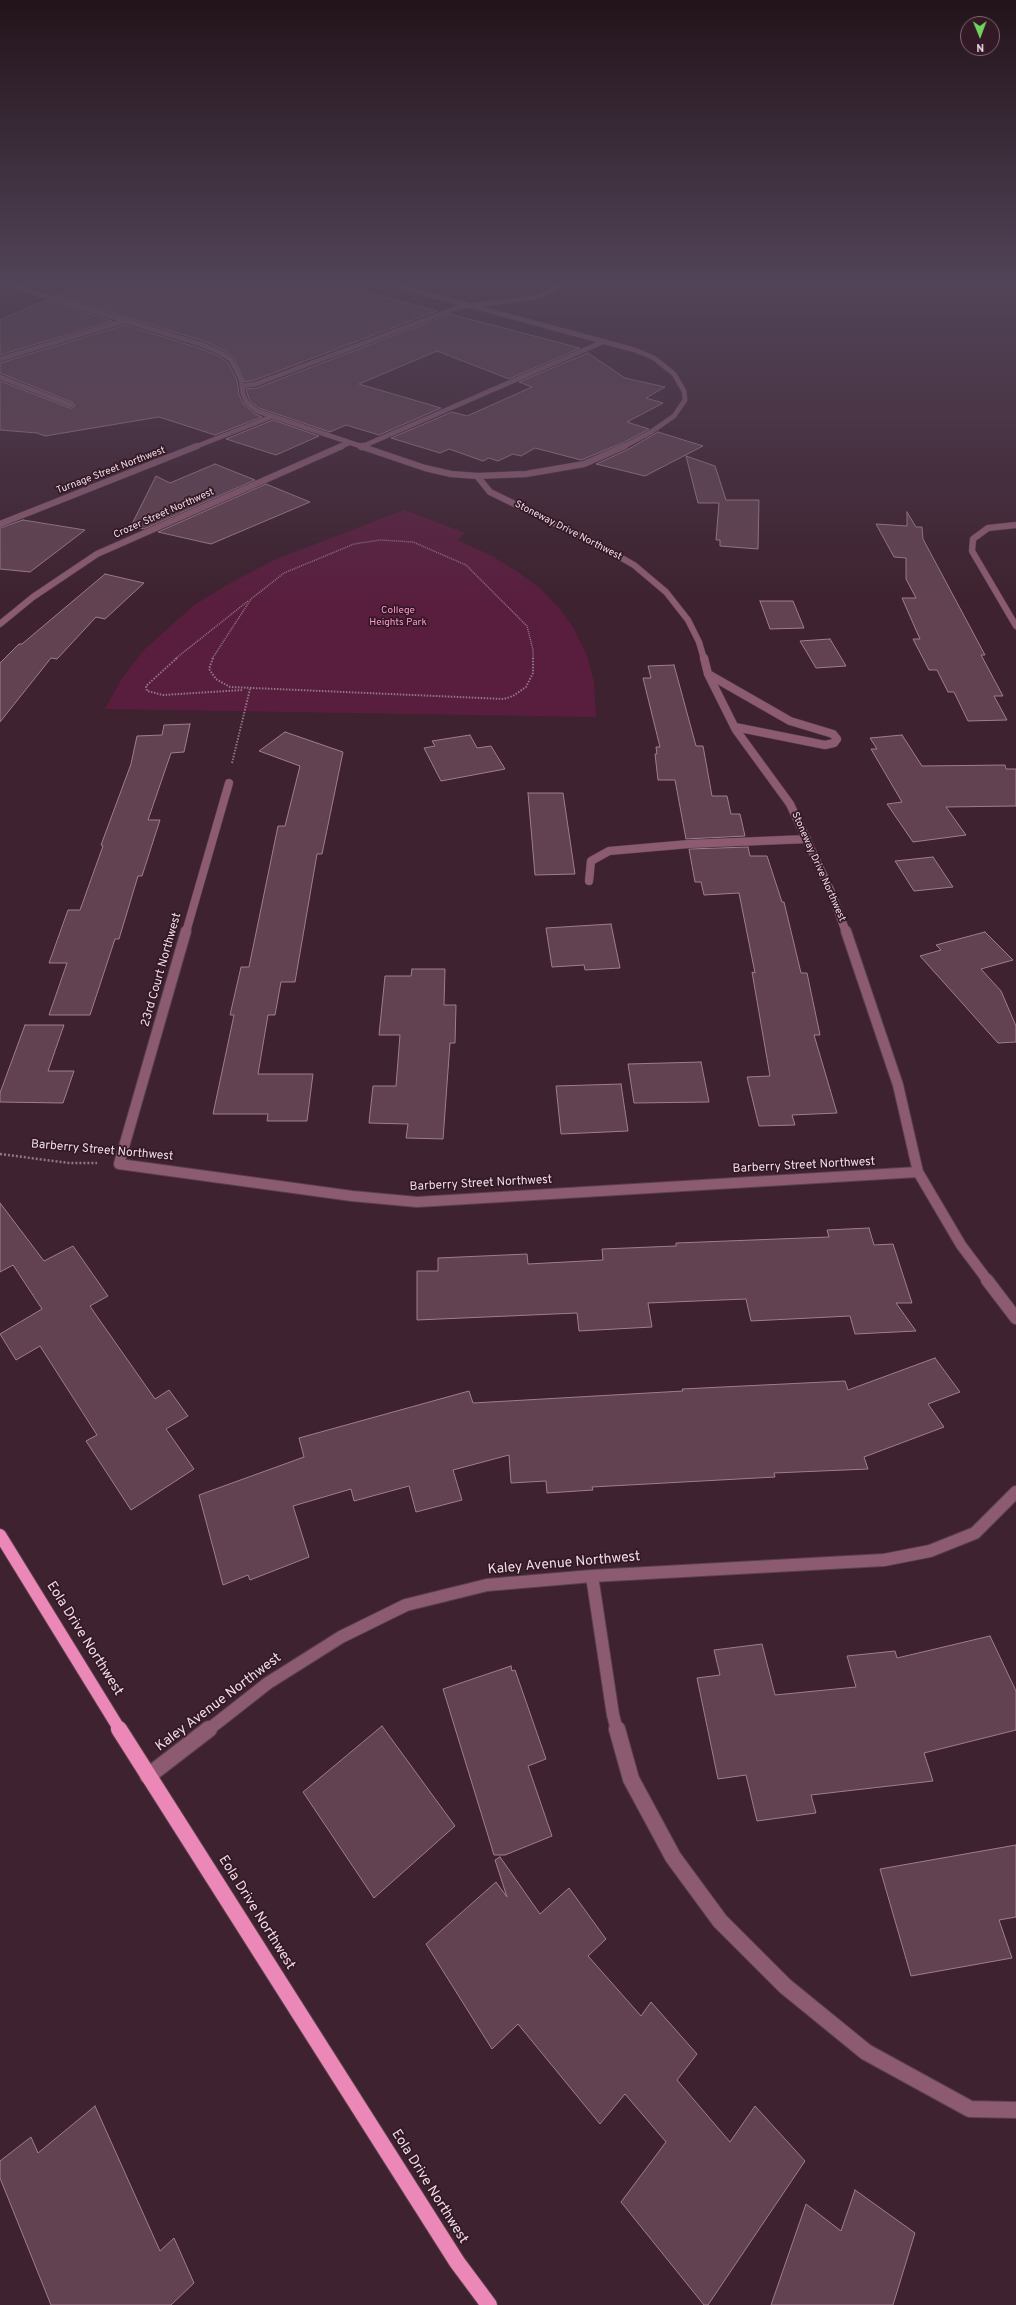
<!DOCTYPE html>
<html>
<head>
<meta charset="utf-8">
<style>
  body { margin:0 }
  #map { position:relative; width:1016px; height:2305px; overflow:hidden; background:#3e222f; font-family:Overpass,sans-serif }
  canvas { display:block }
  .north { position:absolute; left:960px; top:16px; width:40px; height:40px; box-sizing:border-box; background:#331825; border:1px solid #7f6672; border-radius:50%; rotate:179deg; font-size:11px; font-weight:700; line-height:16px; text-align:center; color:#f0dce5 }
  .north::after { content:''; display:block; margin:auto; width:14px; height:18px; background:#70d35f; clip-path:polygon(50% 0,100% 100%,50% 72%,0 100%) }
</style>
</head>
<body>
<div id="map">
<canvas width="1016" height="2305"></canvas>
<div class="north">N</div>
</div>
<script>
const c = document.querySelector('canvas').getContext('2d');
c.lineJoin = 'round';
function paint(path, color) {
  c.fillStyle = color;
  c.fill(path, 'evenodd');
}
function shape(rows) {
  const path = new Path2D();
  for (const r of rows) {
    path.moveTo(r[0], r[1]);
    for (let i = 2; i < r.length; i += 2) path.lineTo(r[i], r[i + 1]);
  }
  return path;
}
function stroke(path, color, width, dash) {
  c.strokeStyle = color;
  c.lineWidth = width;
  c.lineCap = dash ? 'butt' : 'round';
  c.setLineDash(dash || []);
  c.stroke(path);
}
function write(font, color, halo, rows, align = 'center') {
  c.font = font + ' Overpass,sans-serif';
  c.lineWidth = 3.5;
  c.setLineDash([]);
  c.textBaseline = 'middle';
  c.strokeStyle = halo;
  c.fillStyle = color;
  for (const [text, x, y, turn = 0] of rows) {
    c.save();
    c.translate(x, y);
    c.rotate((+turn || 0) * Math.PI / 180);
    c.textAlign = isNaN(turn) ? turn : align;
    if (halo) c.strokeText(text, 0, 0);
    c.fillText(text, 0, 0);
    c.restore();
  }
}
paint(shape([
  [404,510,465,533,457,540,492,556,516,571,540,588,561,610,574,629,587,655,594,682,596,717,105,709,122,678,145,649,194,605,234,581,274,560]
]), '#591e3d');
const building = shape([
  [117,281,326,281,437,311,255,380,245,382,234,358,223,350,204,341,56,296,83,284,95,287,117,281],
  [46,300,112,321,0,355,0,320,46,300],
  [450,314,580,348,509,379,437,351,359,384,441,408,379,435,346,425,330,432,259,408,250,401,247,393,246,389,257,388,450,314],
  [125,325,202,349,219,356,228,363,237,380,239,395,244,405,255,414,262,417,215,435,159,417,45,436,37,433,0,430,0,381,70,408,73,408,75,405,72,402,0,373,0,363,125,325],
  [588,353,625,378,665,387,646,398,663,403,627,422,649,429,625,442,581,460,535,448,521,456,513,454,498,461,489,458,483,461,449,449,440,453,391,438,452,412,467,416,532,387,519,382,588,353],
  [273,420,319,436,276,455,226,439,273,420],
  [658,432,703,446,645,476,596,464,627,450,658,432],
  [686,456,715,466,726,500,759,500,758,549,720,546,720,540,716,540,719,503,698,503,686,456],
  [215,464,255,480,144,529,131,526,156,476,170,483,215,464],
  [266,484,310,502,211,544,158,532,266,484],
  [907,512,916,527,922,527,923,539,985,655,981,655,1003,696,994,696,1007,720,968,721,954,692,948,692,937,670,929,670,913,639,920,639,902,598,916,598,906,579,906,558,894,557,876,524,907,526,907,512],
  [23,520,85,530,30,572,0,569,0,528,23,520],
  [105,574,144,583,105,619,96,617,57,659,51,658,0,722,0,663,19,644,22,644,105,574],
  [760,601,793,601,804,628,770,629,760,601],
  [830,639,846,666,816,668,800,641,830,639],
  [674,665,696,746,703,746,712,796,727,796,731,814,740,814,745,836,686,839,675,780,658,780,655,754,657,754,656,747,660,747,643,678,651,678,648,666,674,665],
  [190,724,184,752,171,753,148,820,160,820,142,876,138,876,119,939,115,939,90,1015,49,1015,67,963,49,963,68,910,80,910,103,846,101,845,131,764,137,736,162,735,164,725,190,724],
  [285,732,343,752,322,854,317,854,295,982,281,982,275,1015,268,1015,258,1074,313,1074,307,1121,267,1121,268,1114,213,1114,234,1015,230,1015,241,967,249,967,278,826,285,826,300,766,259,751,285,732],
  [470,735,477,748,491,746,505,769,441,781,424,748,435,746,432,741,470,735],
  [902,735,922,766,1005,765,1006,769,1016,769,1016,806,946,807,966,835,913,842,887,804,902,802,871,749,877,749,870,738,902,735],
  [528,793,563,793,575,874,535,875,528,793],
  [748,847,750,856,767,856,782,902,784,902,801,973,807,973,820,1035,814,1035,837,1113,792,1115,795,1125,759,1126,747,1077,770,1076,752,972,755,973,739,893,704,895,701,882,695,882,689,849,748,847],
  [933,857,953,887,914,891,895,861,933,857],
  [611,924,620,968,585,970,584,965,552,967,546,928,611,924],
  [985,932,1013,960,981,969,1001,991,1016,1026,1016,1042,998,1043,920,956,941,950,936,945,985,932],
  [412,969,445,969,444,1005,456,1005,455,1043,450,1043,443,1139,406,1138,408,1124,369,1123,373,1086,396,1086,400,1035,379,1035,385,976,411,976,412,969],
  [25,1025,64,1025,48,1071,74,1071,63,1103,0,1102,0,1093,25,1025],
  [701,1062,709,1102,634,1103,628,1064,701,1062],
  [621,1084,628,1131,561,1134,556,1086,621,1084],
  [0,1203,44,1261,73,1246,108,1296,90,1306,96,1315,155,1399,169,1390,188,1416,166,1429,194,1469,131,1510,86,1441,97,1435,40,1346,16,1360,0,1334,42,1309,13,1265,0,1272,0,1203],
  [869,1228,874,1245,893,1244,912,1303,896,1303,916,1331,855,1334,850,1316,751,1321,746,1299,648,1303,652,1327,579,1331,577,1313,417,1320,417,1271,438,1271,438,1258,527,1254,528,1264,603,1260,602,1249,676,1246,676,1243,829,1237,827,1230,869,1228],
  [935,1358,960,1392,928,1404,944,1427,864,1457,868,1469,774,1473,775,1477,592,1487,593,1490,547,1493,546,1481,511,1483,509,1455,453,1470,462,1500,416,1512,409,1486,354,1501,351,1489,293,1506,309,1557,250,1580,248,1575,223,1585,199,1495,304,1457,299,1438,469,1391,473,1403,683,1391,682,1389,845,1381,848,1390,935,1358],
  [990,1636,1016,1691,1016,1730,924,1753,933,1781,811,1795,816,1813,757,1821,746,1775,718,1779,697,1678,720,1675,714,1650,762,1644,775,1695,856,1687,847,1656,895,1651,897,1658,990,1636],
  [511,1666,512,1671,515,1670,546,1759,528,1766,552,1836,505,1855,494,1855,443,1689,511,1666],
  [382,1726,455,1826,374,1898,303,1792,382,1726],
  [1016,1845,1016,1917,999,1920,1012,1958,911,1976,880,1869,1016,1845],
  [500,1857,540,1914,569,1888,606,1939,588,1956,641,2016,651,2002,697,2054,677,2080,730,2142,755,2106,805,2161,708,2305,704,2305,621,2202,666,2142,625,2094,600,2124,518,2024,492,2049,426,1944,496,1882,507,1897,495,1860,500,1857],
  [95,2106,160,2251,174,2238,194,2283,171,2305,51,2305,0,2178,0,2161,31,2137,38,2153,95,2106],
  [855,2190,915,2233,893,2305,771,2305,806,2204,841,2231,855,2190]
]);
paint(building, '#624250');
stroke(building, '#a07d8c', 1);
const minorFar5 = shape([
  [379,281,635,350,654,358,674,374,684,391,685,400,674,416,651,432,623,447],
  [0,282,203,345,221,353,231,360,241,379,243,394,247,403,257,411,363,447],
  [0,359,124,321],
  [0,377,71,405],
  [242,386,256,384,459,307,532,298,548,293,559,285,558,281],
  [195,447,273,416],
  [340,447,349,443],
  [361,447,605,341]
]);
const minorFar4 = shape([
  [360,446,425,468,451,474,477,476,526,474,584,464,625,446],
  [361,447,363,446],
  [477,476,490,492,599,545,634,565,666,592,688,620,699,642,704,659],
  [0,524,197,446],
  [1016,525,988,528,973,539,972,551,1016,626],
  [0,624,33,597,97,554,342,446]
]);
const minorFar3 = shape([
  [704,658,708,674,736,730,790,804,831,892,846,932],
  [708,674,790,721,833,734,837,739,834,743,825,745,735,727],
  [589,881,591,861,609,851,689,844,807,839],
  [186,932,229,783]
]);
const minorFar2 = shape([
  [186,931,119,1164,352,1196,417,1202,918,1172],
  [846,931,898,1085,918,1172,961,1245,988,1281]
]);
const minorFar1 = shape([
  [987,1280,1016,1318],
  [592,1576,613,1715,617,1730],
  [208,1730,268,1683,341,1637,406,1605,487,1585,592,1576,884,1560,930,1551,975,1533,1016,1492]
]);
const minor = shape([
  [617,1729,631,1779,673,1857,720,1921,785,1986,866,2052,970,2109,1016,2110],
  [148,1776,209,1729]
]);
const majorFar1 = shape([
  [0,1535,120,1730]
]);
const major = shape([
  [119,1729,457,2262,489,2305]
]);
stroke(minorFar5, '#5a404c', 5.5);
stroke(minorFar4, '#5a404c', 7);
stroke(minorFar3, '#5a404c', 9);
stroke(minorFar2, '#5a404c', 12);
stroke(minorFar1, '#5a404c', 14);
stroke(minor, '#5a404c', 18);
stroke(majorFar1, '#5a404c', 14);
stroke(major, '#5a404c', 18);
stroke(shape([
  [175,659,248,601],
  [212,659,251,599,284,573,354,544,380,540,413,542,466,565,527,626,533,650,533,659]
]), '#907883', 1.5, [1, 1]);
stroke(shape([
  [177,658,146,686,147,691,163,695,243,690],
  [213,658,209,669,216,679,230,687,504,699,513,696,526,687,533,673,533,658],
  [232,763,250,689]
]), '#907883', 2, [1.5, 1.5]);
stroke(shape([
  [0,1154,69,1163,97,1163]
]), '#907883', 2.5, [2, 2]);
stroke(minorFar5, '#8c5b72', 4.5);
stroke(minorFar4, '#8c5b72', 6);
stroke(minorFar3, '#8c5b72', 8);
stroke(minorFar2, '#8c5b72', 10);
stroke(minorFar1, '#8c5b72', 12);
stroke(minor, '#8c5b72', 16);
stroke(majorFar1, '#eb88b7', 12);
stroke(major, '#eb88b7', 16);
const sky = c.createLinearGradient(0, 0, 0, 604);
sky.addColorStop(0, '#22131a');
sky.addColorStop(0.47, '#524458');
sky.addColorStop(1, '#52445800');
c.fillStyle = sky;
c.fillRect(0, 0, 1016, 604);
write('10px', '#f0dce5', '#331825', [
  ["Turnage Street Northwest",111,471,-21],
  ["Crozer Street Northwest",164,514,-24],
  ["Stoneway Drive Northwest",568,531,27],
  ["Stoneway Drive Northwest",818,867,66]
]);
write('10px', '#fb9bc8', '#331825', [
  ["College",398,611],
  ["Heights Park",398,623]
]);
write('12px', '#f0dce5', '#331825', [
  ["23rd Court Northwest",162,970,-74],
  ["Barberry Street Northwest",102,1151,5],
  ["Barberry Street Northwest",804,1166,-3],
  ["Barberry Street Northwest",481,1184,-3]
]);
write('14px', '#f0dce5', '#331825', [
  ["Kaley Avenue Northwest",564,1564,-5],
  ["Eola Drive Northwest",84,1639,58],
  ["Kaley Avenue Northwest",219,1703,-37],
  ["Eola Drive Northwest",256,1913,58],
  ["Eola Drive Northwest",429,2187,58]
]);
</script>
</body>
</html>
